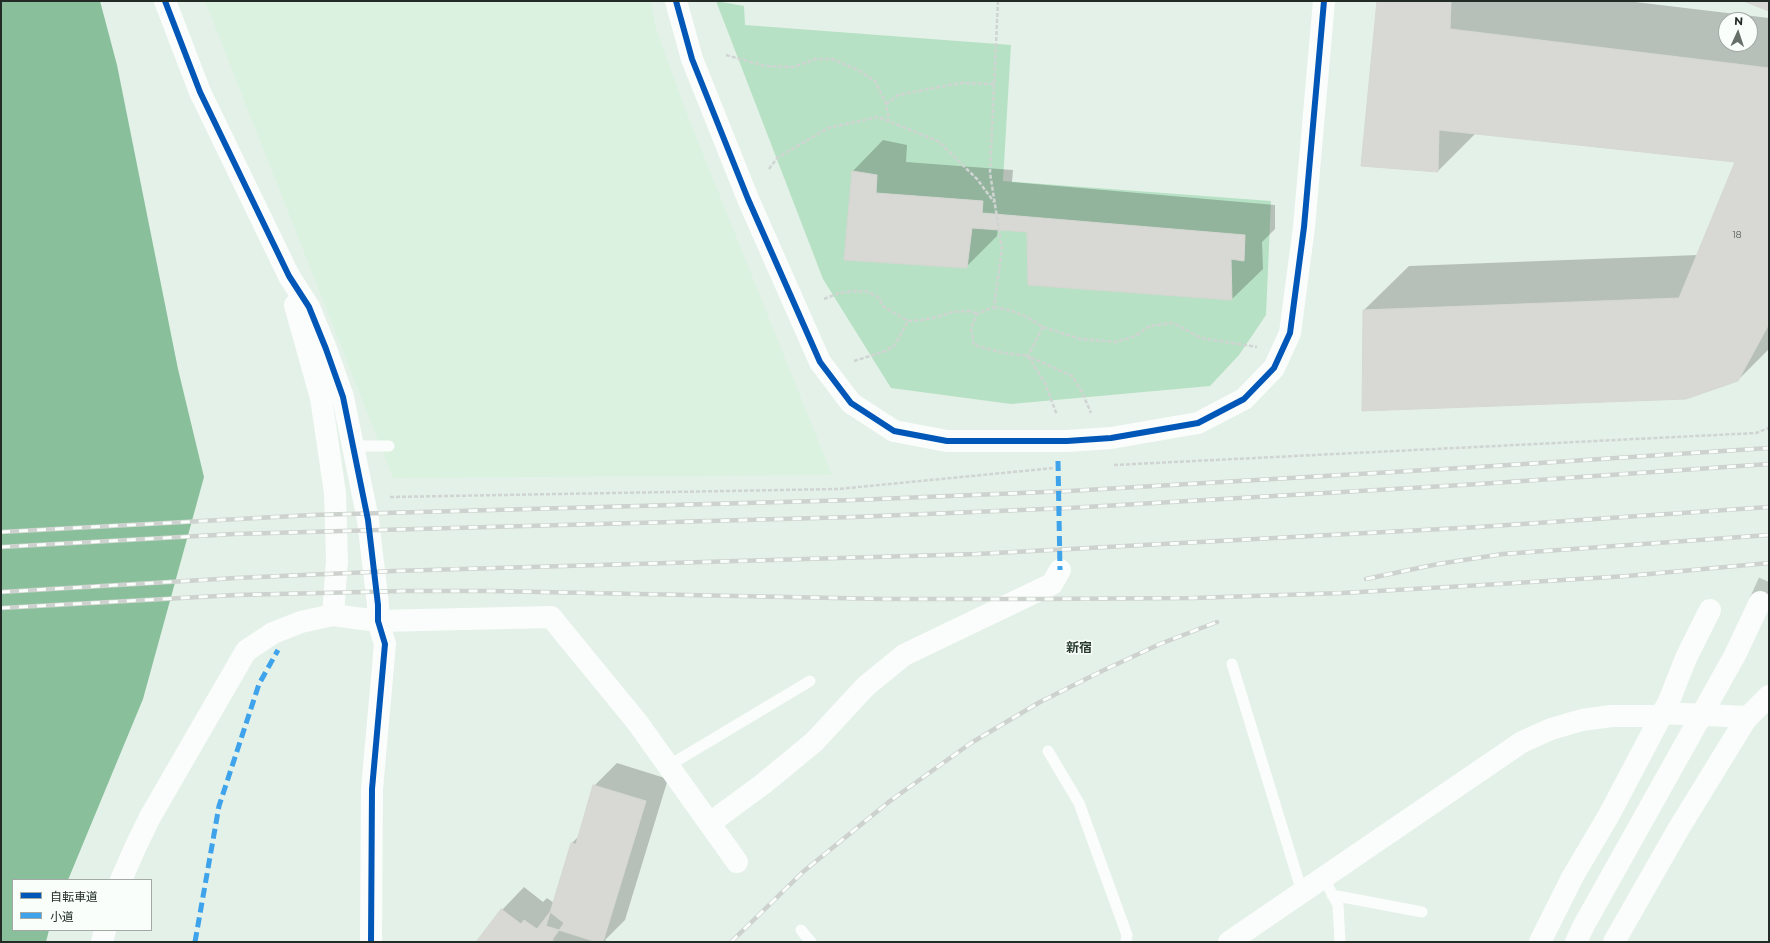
<!DOCTYPE html>
<html>
<head>
<meta charset="utf-8">
<style>
  body { margin:0 }
  #map { position:relative; width:1770px; height:943px; overflow:hidden; background:#e4f1e8; font-family:Montserrat,"Noto Sans JP",sans-serif }
  canvas { display:block }
  .frame { position:absolute; inset:0; border:2px solid #222b25; pointer-events:none }
  .legend { position:absolute; left:12px; top:879px; width:140px; height:52px; box-sizing:border-box; background:#f9fefa; border:1px solid #a3aaa5; margin:0; padding:5px 7px; list-style:none; font-size:12px; color:#222b25 }
  .legend li { display:flex; align-items:center; gap:8px; height:20px }
  .legend b { width:20px; border:1px solid #a3aaa5 }
  .north { position:absolute; left:1718px; top:12px; width:40px; height:40px; box-sizing:border-box; background:#f9fefa; border:1px solid #a3aaa5; border-radius:50%; rotate:3deg; font-size:11px; font-weight:700; line-height:16px; text-align:center; color:#222b25 }
  .north::after { content:''; display:block; margin:auto; width:14px; height:18px; background:#667069; clip-path:polygon(50% 0,100% 100%,50% 72%,0 100%) }
</style>
</head>
<body>
<div id="map">
<canvas width="1770" height="943"></canvas>
<div class="frame"></div>
<ul class="legend">
<li><b style="height:5px;background:#0057b8"></b>自転車道</li>
<li><b style="height:5px;background:#3ea3eb"></b>小道</li>
</ul>
<div class="north">N</div>
</div>
<script>
const c = document.querySelector('canvas').getContext('2d');
c.lineJoin = 'round';
function paint(path, color) {
  c.fillStyle = color;
  c.fill(path, 'evenodd');
}
function shape(rows) {
  const path = new Path2D();
  for (const r of rows) {
    path.moveTo(r[0], r[1]);
    for (let i = 2; i < r.length; i += 2) path.lineTo(r[i], r[i + 1]);
  }
  return path;
}
function stroke(path, color, width, dash) {
  c.strokeStyle = color;
  c.lineWidth = width;
  c.lineCap = dash ? 'butt' : 'round';
  c.setLineDash(dash || []);
  c.stroke(path);
}
function write(font, color, halo, rows, align = 'center') {
  c.font = font + ' Montserrat,"Noto Sans JP",sans-serif';
  c.lineWidth = 3;
  c.setLineDash([]);
  c.textBaseline = 'middle';
  c.strokeStyle = halo;
  c.fillStyle = color;
  for (const [text, x, y, turn = 0] of rows) {
    c.save();
    c.translate(x, y);
    c.rotate((+turn || 0) * Math.PI / 180);
    c.textAlign = isNaN(turn) ? turn : align;
    if (halo) c.strokeText(text, 0, 0);
    c.fillText(text, 0, 0);
    c.restore();
  }
}
paint(shape([
  [205,1,651,1,656,29,687,114,832,475,393,478]
]), '#dbf2e1');
paint(shape([
  [716,1,744,6,745,25,1011,45,1003,181,1271,201,1266,315,1239,355,1210,386,1011,404,891,388,823,279]
]), '#b7e1c4');
paint(shape([
  [1,1,100,1,117,65,178,369,204,477,143,699,68,880,13,880,13,930,49,930,46,942,1,942]
]), '#89c09b');
paint(shape([
  [1378,1,1627,1,1769,18,1769,349,1738,380,1364,310,1409,266,1698,255,1736,161,1476,133,1438,171,1362,165],
  [1726,20,1750,20,1750,44,1726,44],
  [883,140,907,145,906,162,1013,170,1012,182,1275,205,1275,229,1262,242,1263,269,1232,299,1029,284,1028,231,998,229,997,236,966,267,845,259,853,171],
  [617,763,668,779,625,920,605,940,608,942,478,942,502,910,524,887,543,902,547,898,554,903,572,843,579,836,594,786]
]), '#0003');
const building = shape([
  [1377,1,1451,1,1450,29,1769,68,1769,324,1738,381,1686,399,1362,411,1363,310,1679,298,1735,162,1439,130,1438,172,1361,166,1377,1],
  [1743,1,1769,1,1769,11,1743,1],
  [852,171,877,175,876,193,983,201,982,213,1245,235,1244,261,1231,259,1232,300,1028,285,1027,232,972,228,967,268,844,260,852,171],
  [593,785,646,801,603,942,597,942,546,926,571,843,576,844,593,785],
  [501,909,521,924,524,920,537,929,550,912,564,923,552,940,555,942,476,942,501,909]
]);
paint(building, '#d8d9d4');
stroke(building, '#d6d7d2', 1);
stroke(shape([
  [1760,602,1769,582]
]), '#bdc9c1', 22, [22, 11]);
stroke(shape([
  [998,1,990,173,1002,249,994,307,977,314,971,328,974,345,1004,353,1028,356,1045,383,1057,415],
  [726,55,765,66,794,67,816,59,832,59,858,70,875,81,886,104,889,120],
  [886,104,898,95,960,83,994,84],
  [769,169,777,158,828,128,878,117,938,141,977,179,994,202],
  [824,299,839,293,855,291,868,292,878,297,884,307,908,321,922,320,941,316,952,312,970,311,977,314],
  [994,307,1009,310,1027,317,1043,327,1080,339,1116,342,1135,336,1150,326,1173,323,1201,338,1257,347],
  [1043,327,1028,356,1072,376,1082,392,1091,413],
  [854,361,886,351,895,345,908,321],
  [1114,465,1756,433,1769,428],
  [390,497,838,489,1054,468]
]), '#d0d4d2', 2.5, [4, 2]);
stroke(shape([
  [353,446,389,446],
  [1232,664,1302,892],
  [1048,751,1079,803,1127,935,1126,942],
  [668,766,810,681],
  [1323,877,1338,905,1340,942],
  [1332,895,1422,912],
  [801,930,811,942]
]), '#fbfdfc', 11);
stroke(shape([
  [289,276,309,307,326,349,343,397,368,520,378,605,378,621,385,644,372,789,371,942],
  [295,305,321,398,335,493,337,561,333,615],
  [710,823,763,784,814,742,866,686,904,655,1052,584,1060,570],
  [121,880,135,848,150,817,246,651,273,633,301,622,333,615,378,621,551,617,637,722,737,862],
  [102,942,105,930],
  [1540,942,1573,876,1609,815,1669,701,1686,658,1710,610],
  [1614,942,1679,828,1746,719,1769,696]
]), '#fbfdfc', 22);
stroke(shape([
  [165,1,200,92,289,276],
  [676,1,692,59,748,199,820,362,851,403,894,431,947,441,1067,441,1111,438,1198,423,1244,399,1274,368,1290,333,1304,227,1324,1],
  [1662,713,1748,717],
  [1229,942,1522,742,1551,729,1582,720,1611,716,1660,716],
  [1576,942,1584,925,1735,655,1760,602]
]), '#fbfdfc', 22);
const rail = shape([
  [1,532,312,515,854,500,1069,491,1478,467,1769,448],
  [1,547,234,534,854,517,1069,508,1479,484,1769,464],
  [1366,579,1438,564,1503,554,1769,535],
  [1,592,236,578,394,571,977,554,1479,527,1769,507],
  [1,608,236,595,404,591,492,591,885,599,1041,599,1193,598,1342,593,1483,585,1627,576,1769,563],
  [731,942,804,871,890,801,971,743,1040,702,1102,671,1160,644,1217,622]
]);
stroke(rail, '#ced2cf', 4.5);
stroke(rail, '#f9fefa', 3, [9]);
stroke(shape([
  [1058,461,1060,570],
  [195,942,219,806,259,684,278,650]
]), '#3ea3eb', 5, [10, 5]);
stroke(shape([
  [165,1,200,92,289,276,309,307,326,349,343,397,368,520,378,605,378,621,385,644,372,789,371,942],
  [676,1,692,59,748,199,820,362,851,403,894,431,947,441,1067,441,1111,438,1198,423,1244,399,1274,368,1290,333,1304,227,1324,1]
]), '#0057b8', 6);
write('9px', '#525954', null, [
  ["18",1737,235]
]);
write('bold 13px', '#293c2f', '#f9fefa', [
  ["新宿",1079,648]
]);
</script>
</body>
</html>
